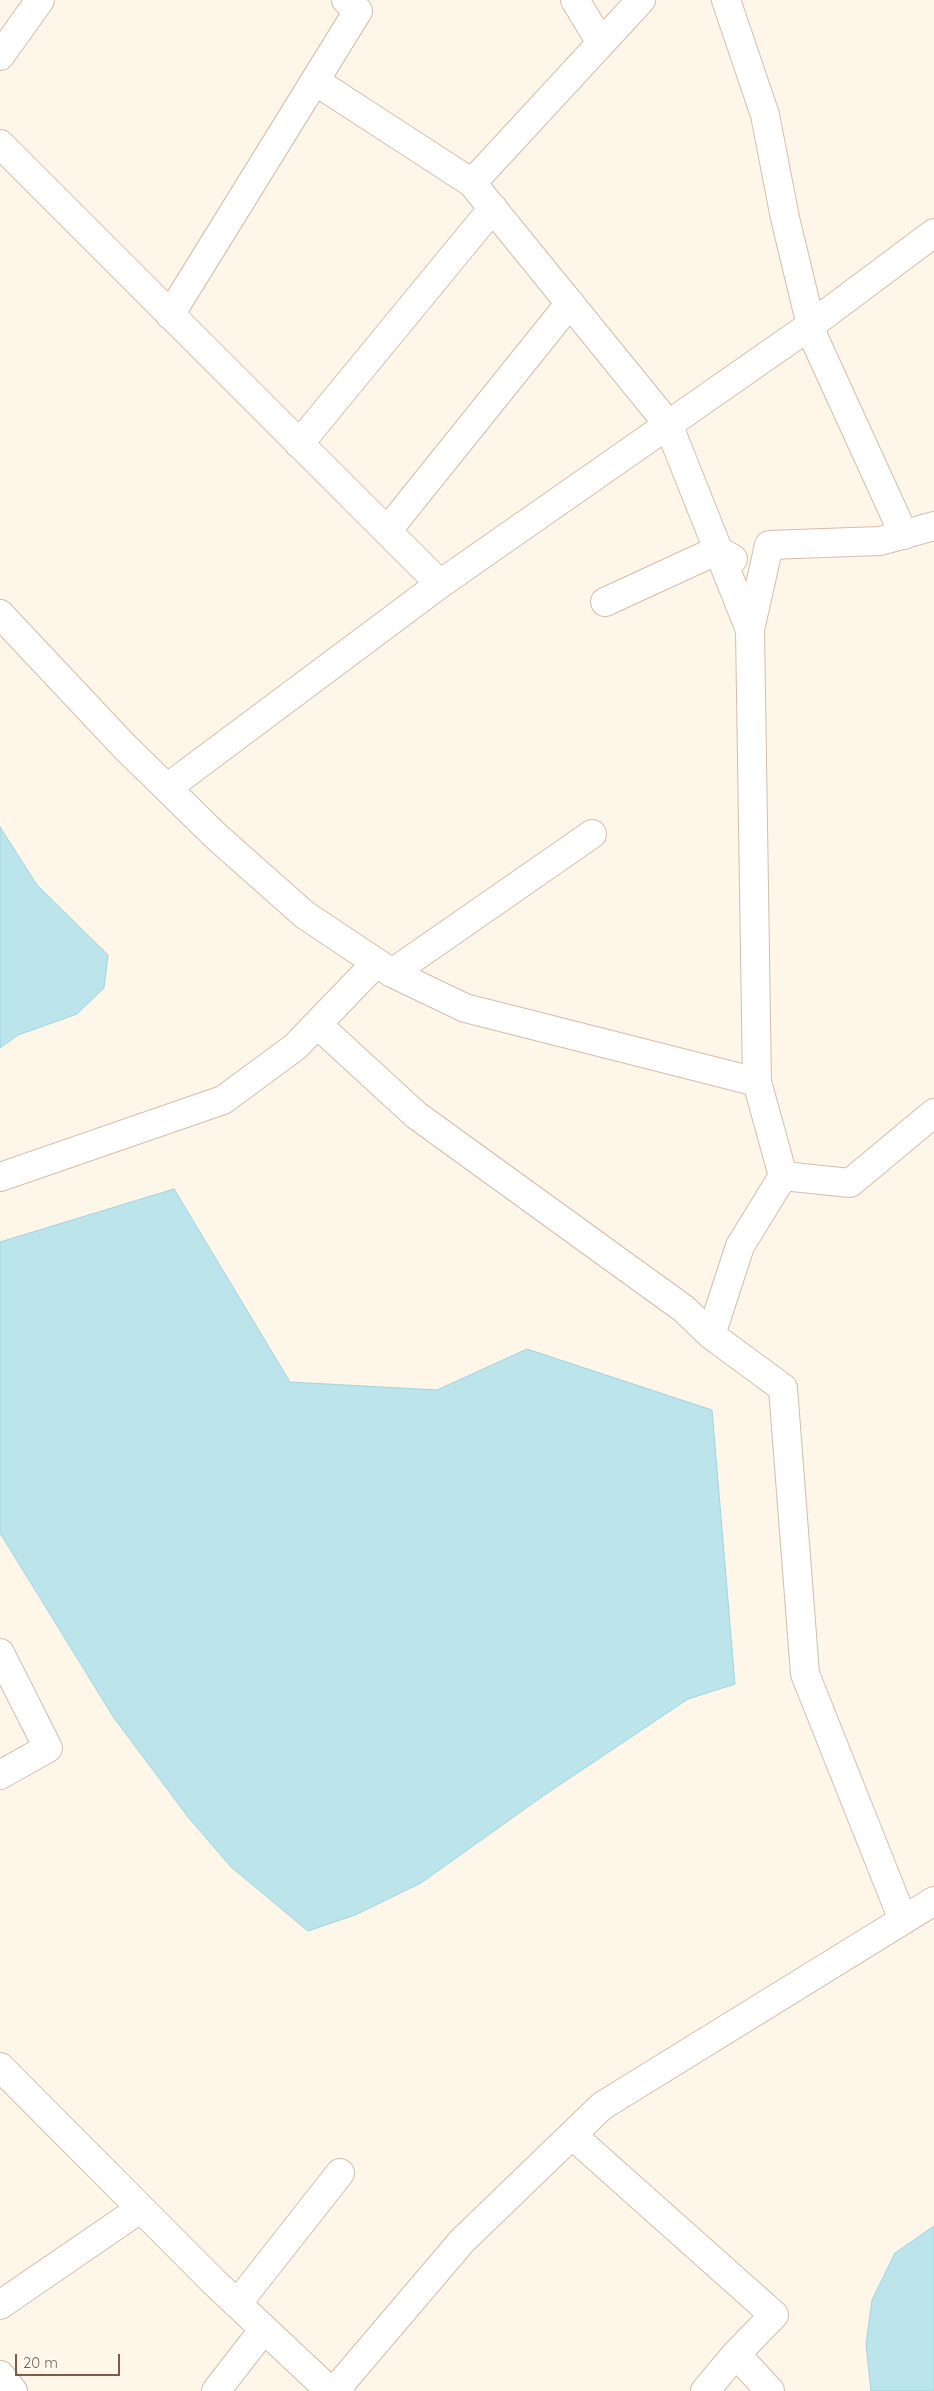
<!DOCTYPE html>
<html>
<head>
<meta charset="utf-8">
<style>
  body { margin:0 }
  #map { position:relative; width:934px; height:2391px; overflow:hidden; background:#fef6e9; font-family:Quicksand,sans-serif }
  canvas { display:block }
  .scale { position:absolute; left:15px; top:2354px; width:105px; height:22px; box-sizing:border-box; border:2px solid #7d5b49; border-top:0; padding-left:6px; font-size:15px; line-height:18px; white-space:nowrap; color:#7d5b49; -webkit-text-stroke:4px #fffaf2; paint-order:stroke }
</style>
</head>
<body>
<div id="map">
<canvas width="934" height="2391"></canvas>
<div class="scale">20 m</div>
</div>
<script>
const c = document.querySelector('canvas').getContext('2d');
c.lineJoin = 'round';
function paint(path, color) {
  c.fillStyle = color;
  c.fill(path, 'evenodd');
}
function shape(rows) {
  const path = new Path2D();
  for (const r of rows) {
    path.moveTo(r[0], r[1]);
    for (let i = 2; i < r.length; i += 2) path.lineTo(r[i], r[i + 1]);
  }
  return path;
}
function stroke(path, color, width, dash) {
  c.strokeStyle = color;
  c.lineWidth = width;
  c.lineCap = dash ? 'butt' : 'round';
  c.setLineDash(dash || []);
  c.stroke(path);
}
const water = shape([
  [0,827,37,885,108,955,104,988,77,1014,18,1035,0,1048,0,827],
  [174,1189,290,1382,437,1390,527,1349,712,1410,735,1684,688,1699,543,1796,421,1883,355,1915,308,1931,231,1867,188,1817,114,1718,0,1533,0,1242,174,1189],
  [934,2226,934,2391,871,2391,866,2344,872,2300,895,2253,934,2226]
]);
paint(water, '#bbe4eb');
stroke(water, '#a0d4de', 1);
const minor = shape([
  [575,0,601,43],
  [641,0,472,183,668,424,750,630],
  [726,0,765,115,785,218,814,338,904,535],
  [0,56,40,0],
  [315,81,472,183],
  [0,144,440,584,811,325,934,233],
  [170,315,358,11,346,0],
  [299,444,493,208],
  [387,531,570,303],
  [605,602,718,550,733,559],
  [0,614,124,746,218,838,305,915,392,973,465,1008,757,1082,750,630,769,545,880,541,934,526],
  [167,788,440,584],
  [392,973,592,834],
  [317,1024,416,1115,684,1309,711,1335],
  [757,1082,783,1176,740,1246,711,1335,783,1388,805,1674,903,1920],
  [783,1176,850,1183,934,1113],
  [0,1177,223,1100,295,1047,376,963],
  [0,1653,48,1748,0,1775],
  [0,2067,214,2282,330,2391],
  [572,2135,774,2315,736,2354,705,2391],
  [237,2304,340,2173],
  [0,2305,140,2209],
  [736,2354,770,2391],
  [0,2375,13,2391],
  [216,2391,264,2329],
  [339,2391,343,2381,462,2241,602,2106,934,1901]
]);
stroke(minor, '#d3bdad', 30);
stroke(minor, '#fff', 28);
</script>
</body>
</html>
